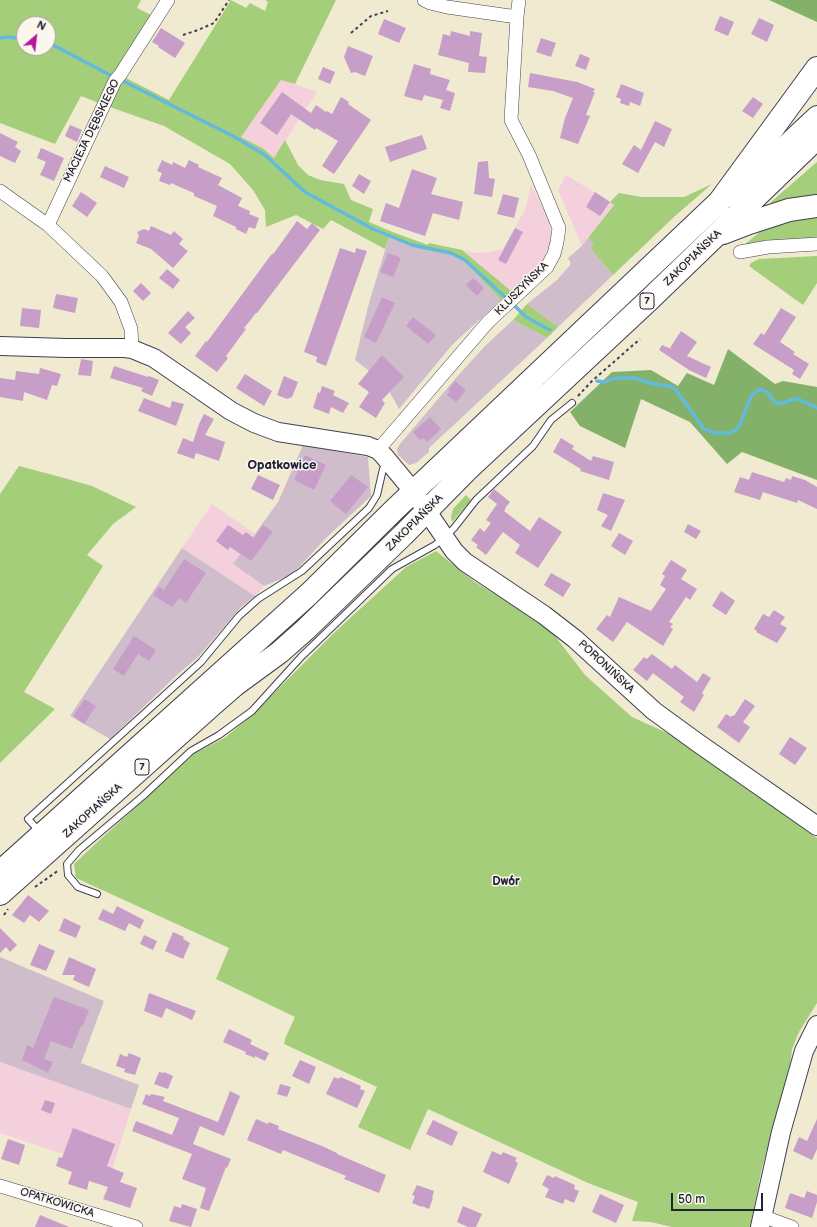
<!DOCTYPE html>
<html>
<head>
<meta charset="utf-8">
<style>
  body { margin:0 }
  #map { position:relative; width:817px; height:1227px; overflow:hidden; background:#f0ead1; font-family:"Balsamiq Sans",sans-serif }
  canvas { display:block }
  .north { position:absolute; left:16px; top:16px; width:40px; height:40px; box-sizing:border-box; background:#fbf7ec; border:1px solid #a4a2a5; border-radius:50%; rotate:28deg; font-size:11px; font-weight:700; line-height:16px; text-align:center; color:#22223b }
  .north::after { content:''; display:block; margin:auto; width:14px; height:18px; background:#b5179e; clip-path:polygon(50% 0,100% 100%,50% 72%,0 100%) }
  .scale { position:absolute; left:671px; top:1193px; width:92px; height:18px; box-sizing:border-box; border:2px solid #22223b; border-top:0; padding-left:5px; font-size:12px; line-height:14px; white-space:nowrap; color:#22223b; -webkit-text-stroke:3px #fbf7ec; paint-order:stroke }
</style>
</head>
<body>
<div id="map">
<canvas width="817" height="1227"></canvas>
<div class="north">N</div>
<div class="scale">50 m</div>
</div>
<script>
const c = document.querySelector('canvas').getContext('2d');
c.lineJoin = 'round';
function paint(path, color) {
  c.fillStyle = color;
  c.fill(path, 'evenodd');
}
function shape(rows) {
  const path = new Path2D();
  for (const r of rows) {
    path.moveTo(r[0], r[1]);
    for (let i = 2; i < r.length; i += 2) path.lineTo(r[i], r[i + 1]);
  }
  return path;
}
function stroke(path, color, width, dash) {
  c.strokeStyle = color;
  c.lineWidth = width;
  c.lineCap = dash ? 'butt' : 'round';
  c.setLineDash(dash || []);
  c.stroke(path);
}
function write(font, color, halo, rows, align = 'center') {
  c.font = font + ' "Balsamiq Sans",sans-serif';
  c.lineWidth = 3;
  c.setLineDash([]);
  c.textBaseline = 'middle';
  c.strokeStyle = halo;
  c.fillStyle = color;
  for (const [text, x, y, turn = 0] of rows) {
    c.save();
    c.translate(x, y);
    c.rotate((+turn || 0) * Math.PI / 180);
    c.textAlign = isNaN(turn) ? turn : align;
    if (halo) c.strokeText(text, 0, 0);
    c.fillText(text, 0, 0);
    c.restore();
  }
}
paint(shape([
  [281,80,317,92,274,158,264,149,241,137],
  [566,175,614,204,582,246,558,190],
  [531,185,548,219,551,231,551,243,542,262,511,291,462,250,476,253,490,252,503,249,526,208],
  [212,504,255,534,233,564,264,586,255,596,182,548],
  [0,1062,131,1109,112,1170,0,1133]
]), '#f4cfdc');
paint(shape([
  [389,237,412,247,432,250,460,257,501,300,452,345,399,409,388,389,378,378,355,360,369,303],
  [588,238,595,243,590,248,613,275,558,327,527,304,557,280,571,264,568,258,582,246],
  [513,320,547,338,429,448,429,452,416,463,409,465,398,455,397,449,400,444,455,379,485,346],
  [303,445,368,457,371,496,325,539,293,574,264,586,233,564,278,502],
  [182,548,255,596,241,607,198,657,178,674,110,739,70,716],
  [0,957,104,1001,81,1063,139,1085,131,1109,0,1062]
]), '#d0bdcc');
paint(shape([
  [0,0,141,0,137,8,153,16,99,103,81,96,55,144,0,123],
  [24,24,48,24,48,48,24,48],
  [231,0,246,8,250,3,265,11,268,2,265,0,336,0,295,84,281,80,241,137,264,149,274,158,285,140,298,165,308,175,320,180,344,184,351,200,373,209,369,222,395,233,428,245,429,243,462,250,511,291,501,300,460,257,412,247,389,237,385,249,331,220,323,229,296,215,266,227,265,210,253,190,230,164,164,126,107,106,124,77,169,100],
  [817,162,817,199,770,206,771,202],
  [712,184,675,216,613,275,590,248,594,243,588,238,614,205,610,202,619,193,641,197,684,197],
  [817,217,817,239,744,245,767,226,792,219],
  [817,256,817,283,803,305,749,266,751,263,759,259],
  [527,304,558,327,547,338,513,320],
  [19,466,64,478,92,486,136,507,113,524,87,555,103,566,24,692,55,709,0,763,0,494],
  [466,495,471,500,452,522,451,517,453,509],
  [436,551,475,582,531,615,552,632,585,675,632,717,674,736,797,823,817,838,817,1003,799,1032,792,1049,790,1067,762,1168,750,1227,672,1227,651,1222,632,1221,638,1202,588,1183,428,1109,410,1150,358,1127,377,1087,284,1044,285,1039,295,1017,216,979,229,948,76,878,74,864,91,848,194,754,226,737,253,714,336,631,406,567]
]), '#a4ce7a');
paint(shape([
  [769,0,817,0,817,22],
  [728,349,775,384,783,381,817,387,817,480,742,452,727,464,690,422,641,399,625,448,580,426,570,412,612,372,651,370,678,386,687,373,714,385]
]), '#83b16a');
stroke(shape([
  [0,38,9,37,24,39],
  [48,44,53,45,112,76],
  [121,80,233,136,265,155,305,192,373,229,412,245,451,253,465,260,508,300],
  [513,304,526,317,550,330],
  [597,381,605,382,615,378,635,378,653,384,670,386,676,390,703,428,714,433,730,433,736,430,740,425,751,396,758,390,763,390,768,393,775,403,783,403,791,400,798,399,817,408]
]), '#62badf', 3.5);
paint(shape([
  [720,16,734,22,728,36,714,30],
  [759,18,774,25,767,42,751,34],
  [384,19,406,28,399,43,378,34],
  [161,28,185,43,175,58,158,47,159,46,152,42],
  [451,31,470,36,470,31,482,33,479,56,487,57,485,73,468,72,469,63,438,55,443,34,450,36],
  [541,38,556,43,551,57,536,52],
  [348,46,373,56,365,76,355,72,351,73,344,57],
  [580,54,590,58,586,70,575,66],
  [414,64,431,69,430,74,450,80,446,90,455,93,450,111,440,108,443,100,424,95,422,101,404,96],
  [323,67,335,72,330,84,318,79],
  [530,73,577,82,595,89,593,92,595,92,586,115,590,116,578,144,560,138,565,118,573,98,553,91,528,87],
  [621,84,644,93,640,106,630,102,629,106,620,103,621,99,616,97],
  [282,92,311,113,316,105,326,112,327,111,332,114,341,97,349,102,348,104,371,120,334,174,322,166,338,141,316,128,315,130,291,114,277,135,260,123],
  [753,97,763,104,753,118,742,111],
  [655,121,672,129,664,147,655,142,638,173,622,164,634,145,641,150],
  [70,125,82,130,77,142,65,136],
  [0,133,18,142,15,147,21,151,15,163,0,156],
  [422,135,427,149,390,162,385,147],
  [41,148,64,158,54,181,40,175,46,162,37,158],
  [162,160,172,165,173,162,185,168,189,160,199,165,198,167,222,178,218,185,242,198,238,206,250,211,249,214,259,218,255,229,249,227,246,234,236,229,236,227,213,216,217,206,194,196,194,193,182,188,171,183,170,185,159,181,162,173,157,171],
  [488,161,489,178,495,179,492,197,474,194,478,162],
  [105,166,129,177,124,188,100,177],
  [412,169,437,178,431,194,463,202,459,220,433,213,425,236,380,221,386,203,399,208],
  [359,174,371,181,364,194,352,186],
  [81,192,97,203,87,217,72,206],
  [595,192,610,202,600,216,586,207],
  [503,194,519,198,514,218,497,214],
  [297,221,307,229,312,223,320,230,257,313,256,313,244,328,246,329,226,356,228,358,217,372,195,356,206,341,207,342,271,255,274,253],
  [151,226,171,235,174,231,183,239,179,244,188,251,173,268,151,249,136,243,139,236,137,232,144,229,149,231],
  [515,228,523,232,506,264,498,260],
  [340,248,355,253,356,248,367,251,326,366,316,362,317,357,304,352],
  [388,253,401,258,393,277,380,272],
  [167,269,180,280,173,289,159,278],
  [473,278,484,288,477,296,466,285],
  [141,283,151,293,143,301,133,291],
  [56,294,78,298,75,313,53,308],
  [382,297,395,303,376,343,364,337],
  [22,308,41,310,39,328,20,326],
  [781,308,796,317,780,342,795,352,793,354,809,364,800,379,792,374,794,370,753,344,761,333,764,335],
  [188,311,195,318,185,327,191,333,181,344,168,333],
  [413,317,436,335,428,344,406,326],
  [681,331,697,342,687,356,711,367,706,378,689,370,659,350,662,345,674,350,670,348],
  [382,355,404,377,382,400,385,403,376,418,359,407,369,392,358,384],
  [81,359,93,361,91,376,78,375],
  [114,366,148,377,149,376,159,380,152,396,141,391,143,388,110,378],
  [40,368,61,374,57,386,52,385,47,400,24,392,23,401,0,397,0,378,15,380,16,371,39,374],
  [245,374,272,391,264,406,236,388],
  [284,376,298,382,292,397,287,399,277,395],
  [455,381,466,390,456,402,447,395,450,392,448,390],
  [322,386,335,391,333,395,349,403,343,413,331,407,329,414,313,408,318,392,320,393],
  [144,398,170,408,172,401,184,404,176,426,138,411],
  [204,414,214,419,205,435,225,442,219,461,196,453,194,459,177,453,183,438,193,442,199,424],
  [430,417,441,429,427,442,424,438,420,440,413,432],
  [561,438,574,446,572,449,591,461,593,456,614,462,609,480,580,471,581,469,553,452],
  [305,455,326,465,314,490,294,480],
  [752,472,784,482,786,478,791,480,792,476,805,480,817,487,817,509,798,500,797,503,763,492,760,500,734,492,740,477,749,480],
  [258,475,280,485,273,500,251,489],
  [351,475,368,487,346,514,330,501],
  [494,489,510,502,505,508,506,508,504,511,530,531,539,517,562,532,538,568,515,553,520,545,503,532,486,555,476,547,478,545,471,540,480,528,484,532,491,523,486,520,497,504,488,497],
  [603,493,625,500,611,531,601,526,608,515,597,510],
  [688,524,701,531,696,539,684,532],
  [228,525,243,535,246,532,254,538,263,525,273,532,251,561,230,547,228,550,216,541],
  [619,533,633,541,625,555,611,546],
  [184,559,206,573,186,603,179,598,172,607,153,595,159,587,164,590],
  [671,560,687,570,681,579,697,589,690,600,686,597,669,622,673,624,670,627,673,629,663,646,627,622,613,642,596,629,607,615,610,617,619,597,651,611,666,589,660,585,665,576,662,574],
  [551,573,571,584,563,597,544,585],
  [721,591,735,601,726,615,712,606],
  [774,610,785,617,780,624,787,628,777,643,756,632,757,631,754,629,763,614,769,617],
  [134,636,156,650,149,661,138,654,124,676,113,669],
  [652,654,672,669,675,665,697,682,703,673,711,678,702,693,704,695,694,712,680,702,684,697,653,673,647,681,633,670,644,657,647,659],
  [85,699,96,706,84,724,73,716],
  [745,699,755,706,743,722,750,727,739,743,717,727,726,714,731,717,733,715,734,716],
  [790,737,807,748,795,765,779,754],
  [28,895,49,911,39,922,30,915,24,923,12,915],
  [117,906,144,920,140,929,129,923,125,931,98,919,103,909,113,914],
  [64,918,81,926,76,938,59,931],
  [0,928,17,945,10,952,6,947,0,953],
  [173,932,184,937,183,939,190,943,183,959,165,951],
  [144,935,157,941,153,950,140,944],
  [39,944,55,951,46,971,30,965],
  [69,957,96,969,89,987,73,980,75,975,62,975],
  [149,993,196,1011,192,1020,166,1008,162,1018,144,1011],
  [54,997,89,1010,83,1026,81,1026,72,1049,51,1041,44,1059,53,1062,48,1073,22,1060,27,1045,33,1048],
  [229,1029,252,1040,250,1044,269,1053,265,1061,255,1056,255,1058,245,1054,246,1052,223,1042],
  [129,1053,141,1058,135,1075,124,1072,125,1069,116,1066,120,1054,127,1057],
  [300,1060,316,1067,309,1084,292,1076],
  [159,1072,164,1073,164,1072,173,1076,168,1089,154,1084],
  [334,1077,339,1079,340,1077,350,1081,361,1086,360,1089,365,1091,357,1108,326,1094],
  [280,1084,291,1087,287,1097,277,1094],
  [230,1091,240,1096,224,1136,200,1126,193,1144,231,1159,227,1168,226,1167,209,1211,200,1208,206,1188,182,1179,192,1154,132,1131,136,1121,172,1135,179,1118,142,1104,146,1094,150,1096,151,1094,165,1097,163,1101,218,1122],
  [45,1100,55,1103,51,1114,41,1110],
  [256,1119,268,1124,269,1122,279,1126,278,1129,322,1146,337,1153,337,1154,386,1175,379,1193,344,1179,346,1176,283,1150,281,1154,247,1140],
  [817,1119,817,1149,812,1160,793,1151,799,1137,807,1141],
  [433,1120,458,1132,452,1146,426,1134],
  [73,1128,115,1144,107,1166,124,1173,120,1182,137,1188,130,1208,103,1199,108,1187,89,1181,87,1190,68,1184,72,1172,56,1166,59,1157,62,1158],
  [8,1139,25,1145,19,1165,1,1159],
  [492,1151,501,1155,503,1152,517,1158,515,1161,518,1163,509,1184,483,1172],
  [547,1175,554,1178,555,1176,575,1185,574,1189,579,1191,574,1203,565,1199,563,1204,545,1197,549,1189,542,1185],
  [417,1185,434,1191,432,1198,433,1198,429,1209,422,1206,422,1207,412,1203,415,1196,412,1195],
  [807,1191,817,1195,817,1202,812,1218,785,1208,790,1193,804,1198],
  [600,1194,624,1205,616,1223,592,1212],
  [182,1204,197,1209,191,1227,169,1221,174,1206,181,1208],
  [463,1206,482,1214,476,1227,468,1227,457,1222],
  [40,1215,69,1227,35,1227]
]), '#c79ec8');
const lane = shape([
  [40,832,28,819,201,662,239,616,258,599,302,571,369,508,377,495,383,469,386,464],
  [97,894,78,887,68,875,67,864,79,850,143,796,191,751,219,735,252,711,301,657,392,569,435,545,445,537,454,528,476,500,533,446,551,420,572,403]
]);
const street = shape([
  [424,0,430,3,447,7,517,17],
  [0,191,48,225,102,276,121,302,131,329,132,349],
  [48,225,115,81,120,75,168,0],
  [740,252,768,247,817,244],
  [378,450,488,322,547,267,554,254,557,242,559,228,529,155,511,120,517,17,519,0],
  [0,1186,136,1227],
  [762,1216,792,1227]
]);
const secondary = shape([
  [0,346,66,348,125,348,132,349,154,358,231,411,254,423,278,432,368,446,378,450,384,456,413,491,454,551,465,562,544,615,575,639,654,711,698,743,817,826],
  [760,1227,781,1132,804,1051,817,1025]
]);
const primary = shape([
  [727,197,741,187,817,116]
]);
const highway = shape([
  [723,233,749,223,789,210,817,206],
  [0,872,309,594,394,510,719,202,817,68],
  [0,894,212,705,235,685,280,652,306,629,403,535,466,471,648,301,817,138]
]);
stroke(lane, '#414052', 8);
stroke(street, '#414052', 14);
stroke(secondary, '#414052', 20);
stroke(primary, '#414052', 22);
stroke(highway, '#414052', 24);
stroke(shape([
  [351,33,371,16,388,11],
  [183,35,198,30,214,23,229,0],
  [578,396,592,381,640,339],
  [35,887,59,870],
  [4,915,8,909]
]), '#414052', 2, [3, 3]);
stroke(lane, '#fff', 6);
stroke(street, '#fff', 13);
stroke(secondary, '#fff', 18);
stroke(primary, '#fff', 20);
stroke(highway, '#fff', 22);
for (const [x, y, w] of [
  [647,301,14],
  [142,767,14]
]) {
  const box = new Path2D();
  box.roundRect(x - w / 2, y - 8, w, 16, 3);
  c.fillStyle = '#fbf7ec';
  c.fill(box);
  stroke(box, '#22223b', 1);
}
write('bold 10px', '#22223b', null, [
  ["7",647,301],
  ["7",142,767]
]);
write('11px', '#22223b', '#fbf7ec', [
  ["MACIEJA DĘBSKIEGO",92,131,-64],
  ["ZAKOPIAŃSKA",693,258,-44],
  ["KŁUSZYŃSKA",522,289,-45],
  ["ZAKOPIAŃSKA",415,523,-45],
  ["PORONIŃSKA",606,667,43],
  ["ZAKOPIAŃSKA",93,811,-42],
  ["OPATKOWICKA",57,1203,17]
]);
write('bold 12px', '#22223b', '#fbf7ec', [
  ["Dwór",506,882]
]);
write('bold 13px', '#22223b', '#fbf7ec', [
  ["Opatkowice",282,466]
]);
</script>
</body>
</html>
